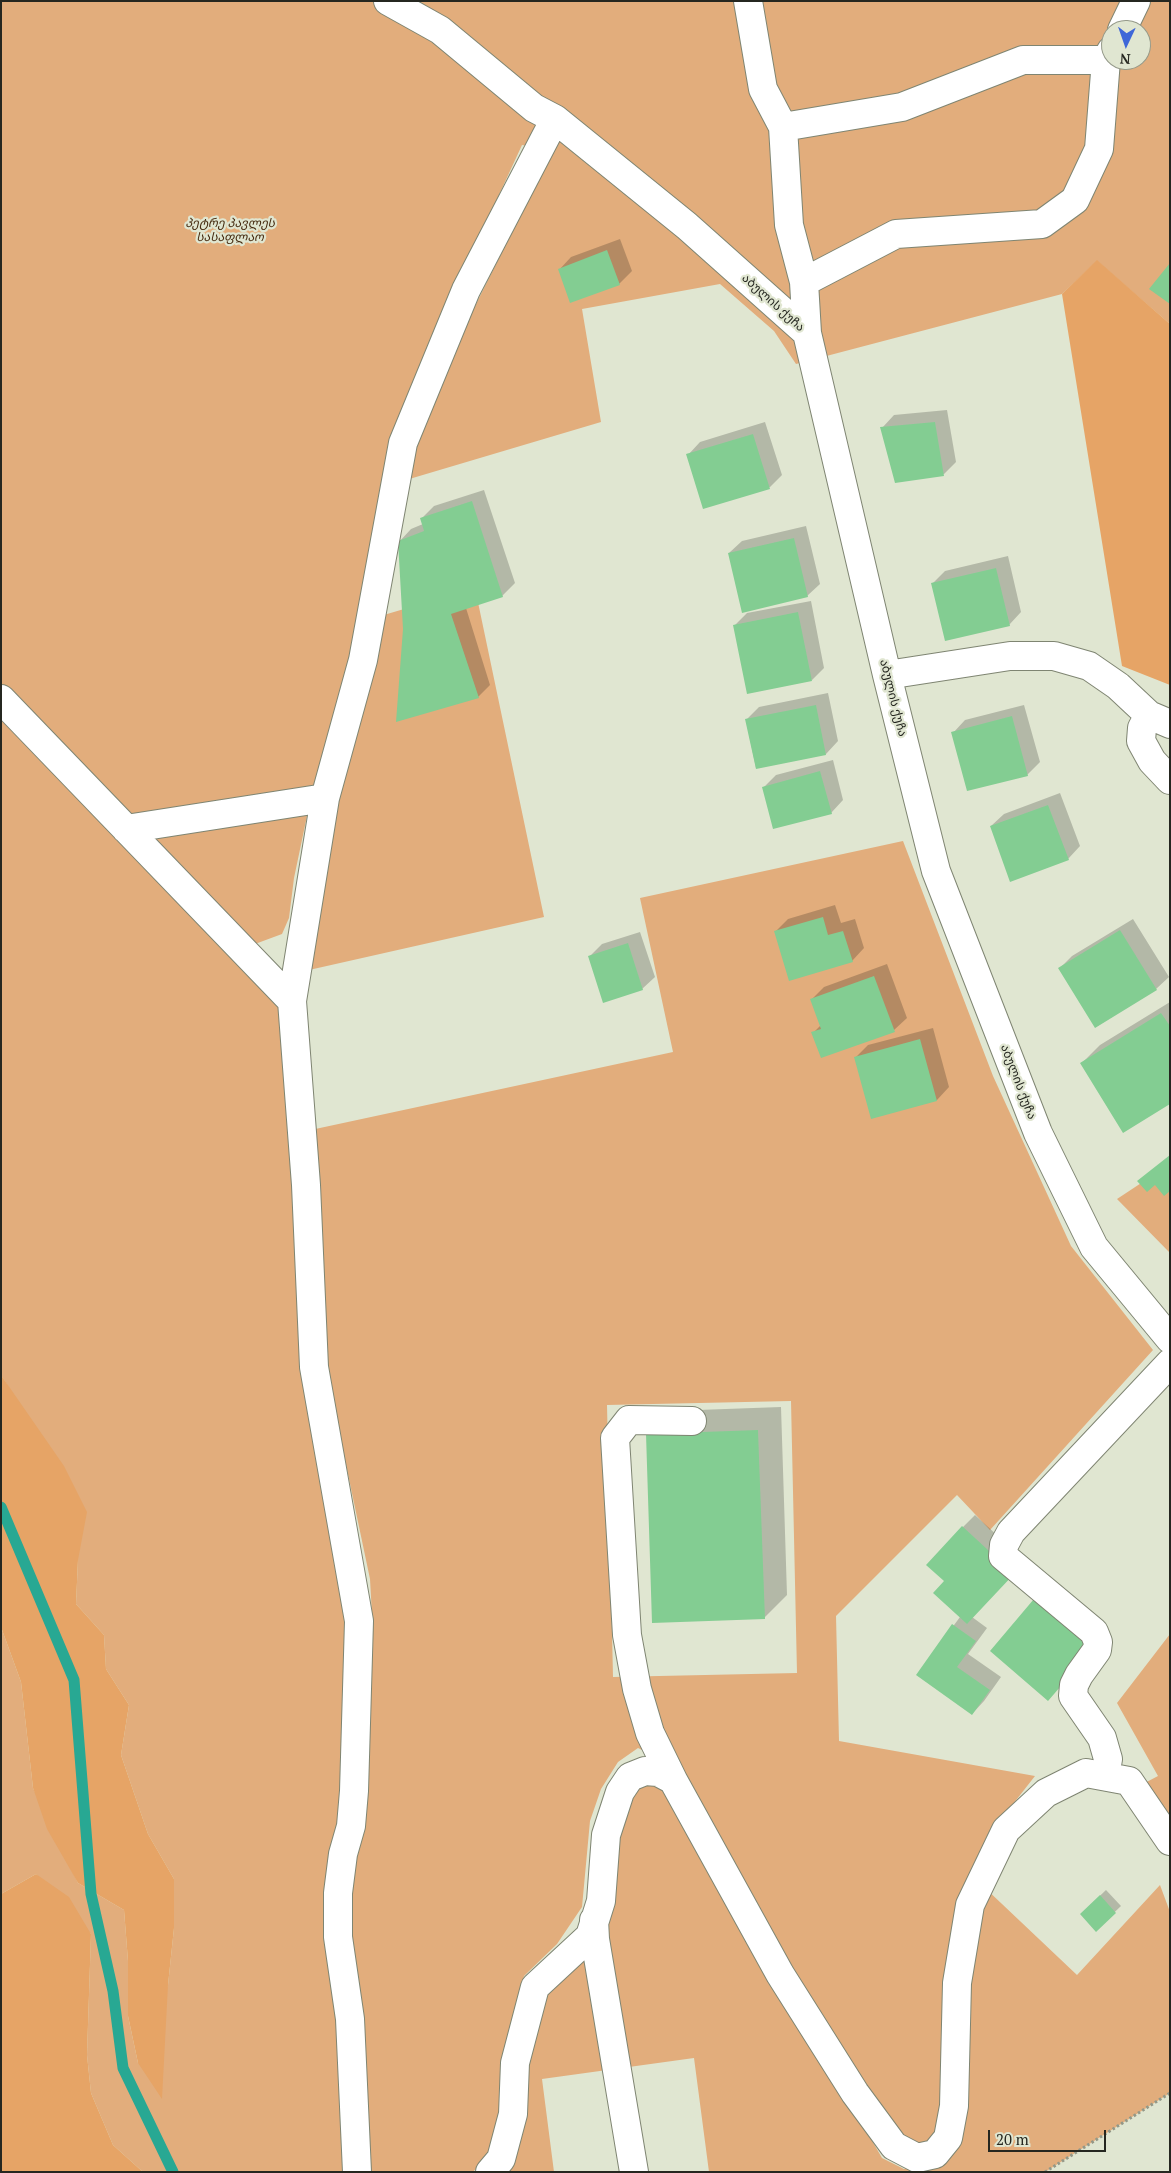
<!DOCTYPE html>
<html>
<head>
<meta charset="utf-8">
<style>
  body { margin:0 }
  #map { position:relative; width:1171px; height:2173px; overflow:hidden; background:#e0e6d1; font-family:"PT Serif",serif }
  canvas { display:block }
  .frame { position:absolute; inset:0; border:2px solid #252720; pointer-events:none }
  .north { position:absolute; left:1101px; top:20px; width:50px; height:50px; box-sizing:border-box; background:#e0e6d1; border:1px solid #959a8a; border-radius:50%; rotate:183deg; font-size:14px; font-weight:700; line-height:20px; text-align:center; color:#252720 }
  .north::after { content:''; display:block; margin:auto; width:18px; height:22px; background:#3e67d8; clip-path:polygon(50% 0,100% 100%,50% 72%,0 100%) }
  .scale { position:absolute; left:988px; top:2130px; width:118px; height:22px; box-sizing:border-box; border:2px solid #252720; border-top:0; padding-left:6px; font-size:15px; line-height:18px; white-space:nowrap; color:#252720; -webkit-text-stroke:4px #e0e6d1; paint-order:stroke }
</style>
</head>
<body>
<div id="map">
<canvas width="1171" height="2173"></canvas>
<div class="frame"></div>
<div class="north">N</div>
<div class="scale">20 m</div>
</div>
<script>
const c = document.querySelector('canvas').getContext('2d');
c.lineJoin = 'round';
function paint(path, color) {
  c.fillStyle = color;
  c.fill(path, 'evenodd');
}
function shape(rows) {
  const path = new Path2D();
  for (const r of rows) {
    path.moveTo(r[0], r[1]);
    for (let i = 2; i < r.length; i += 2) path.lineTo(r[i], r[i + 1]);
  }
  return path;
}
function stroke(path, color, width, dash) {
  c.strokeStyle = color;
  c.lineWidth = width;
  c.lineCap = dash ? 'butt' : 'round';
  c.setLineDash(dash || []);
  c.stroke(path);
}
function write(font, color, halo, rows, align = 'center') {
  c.font = font + ' "PT Serif","Noto Sans Georgian",serif';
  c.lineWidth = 4.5;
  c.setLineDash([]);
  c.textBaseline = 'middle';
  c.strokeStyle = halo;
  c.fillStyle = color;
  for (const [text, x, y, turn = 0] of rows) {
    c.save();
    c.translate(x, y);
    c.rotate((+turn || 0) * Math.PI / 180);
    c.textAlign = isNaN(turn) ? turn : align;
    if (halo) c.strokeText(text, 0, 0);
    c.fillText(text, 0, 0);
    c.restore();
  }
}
paint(shape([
  [1,1,1170,1,1170,324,1097,261,1062,294,796,364,774,331,720,284,582,309,601,422,406,480,426,411,471,314,553,150,522,145,427,351,389,445,338,718,312,792,294,878,289,918,282,934,255,944,285,1007,353,1626,341,2033,346,2172,143,2172,113,2145,91,2093,87,2055,91,1934,36,1874,1,1894,1,1627,21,1682,33,1788,78,1883,124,1910,128,1961,128,2016,138,2063,168,1985,174,1928,174,1879,148,1834,121,1755,129,1705,106,1669,104,1635,76,1604,78,1560,8,1386,1,1375],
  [1111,30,1141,30,1141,60,1111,60],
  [475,588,544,917,309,970,326,846,377,617],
  [903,841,993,1076,1071,1246,1153,1350,990,1530,957,1495,836,1616,839,1741,1035,1776,995,1827,941,2133,923,2146,898,2136,785,1966,679,1768,638,1748,618,1762,601,1789,590,1821,582,1907,557,1944,524,1976,504,2061,499,2123,490,2153,473,2172,367,2172,347,1886,368,1740,373,1633,370,1579,323,1355,306,1131,673,1052,640,898],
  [791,1401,797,1673,613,1677,607,1405],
  [1170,1164,1170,1253,1117,1199],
  [1170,1634,1170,1832,1139,1786,1158,1776,1117,1703],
  [655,1780,674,1796,882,2158,904,2169,940,2160,963,1985,983,1886,1077,1975,1160,1885,1170,1912,1170,2093,1045,2172,709,2172,694,2058,542,2079,554,2172,498,2172,537,1995,595,1939,627,1793]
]), '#e2ad7c');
paint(shape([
  [1097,260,1170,324,1170,685,1122,666,1062,294],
  [1,1375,64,1466,87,1512,78,1560,76,1604,104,1635,106,1669,129,1705,121,1755,148,1834,174,1879,174,1928,168,1985,162,2099,138,2063,128,2016,128,1961,124,1910,78,1883,47,1829,33,1788,21,1682,1,1627],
  [36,1874,69,1897,91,1934,87,2055,91,2093,113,2145,143,2172,1,2172,1,1894]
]), '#e6a466');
paint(shape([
  [620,239,632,271,619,284,559,270,571,257],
  [947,410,956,462,944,474,896,481,882,428,894,415],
  [765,422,782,475,770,487,704,508,688,455,700,442],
  [484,490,515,583,502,596,466,608,490,685,478,697,404,629,399,542,411,529,423,524,421,519,434,506],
  [806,526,820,584,807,596,729,553,742,541],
  [1008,556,1021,612,1009,625,932,584,945,571],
  [811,601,824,668,812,680,734,626,747,613],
  [828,693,838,741,826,754,756,768,746,720,759,707],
  [1024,705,1040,762,1027,775,953,733,965,720],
  [833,760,843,800,831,813,763,788,776,775],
  [1060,793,1080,846,1068,859,991,826,1004,814],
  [835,905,841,923,855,919,864,948,852,961,776,931,788,919],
  [1133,919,1169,977,1156,989,1096,1027,1060,968,1072,956],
  [640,932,655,977,642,989,589,957,602,944],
  [887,964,907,1018,894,1030,813,1033,821,1025,812,999,824,987],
  [1170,1002,1170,1103,1082,1063,1100,1045],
  [933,1028,949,1087,937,1100,872,1117,855,1058,868,1045],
  [781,1407,787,1595,764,1618,670,1411],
  [975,1515,1025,1561,972,1617,987,1628,968,1654,1001,1677,984,1701,972,1714,917,1675,960,1617,946,1581,963,1527],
  [1106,1890,1121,1906,1096,1930,1081,1914]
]), '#0003');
stroke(shape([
  [1,1507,74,1680,91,1894,113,1991,123,2068,173,2172]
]), '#28a893', 11);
paint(shape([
  [607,250,620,285,570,303,558,269],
  [1170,263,1170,304,1149,289],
  [935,422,944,476,895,483,880,427],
  [753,434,770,489,703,509,686,454],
  [472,501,503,597,451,614,479,698,396,722,403,629,398,541,424,531,420,518],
  [794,538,808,597,742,613,728,553],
  [996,568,1010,626,945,641,931,583],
  [798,612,812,681,747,694,733,625],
  [816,705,826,755,756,769,745,719],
  [1012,716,1028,776,967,791,951,732],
  [820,771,832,814,773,829,762,787],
  [1048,805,1069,860,1010,882,990,826],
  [823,917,828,935,843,931,853,962,789,981,774,931],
  [1120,930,1157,990,1095,1028,1058,968],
  [628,943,643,990,603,1003,588,956],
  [874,976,895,1032,821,1058,811,1032,821,1029,810,999],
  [1161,1013,1170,1026,1170,1104,1123,1133,1080,1063],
  [920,1039,937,1101,871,1119,854,1057],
  [1170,1155,1170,1191,1164,1196,1155,1185,1147,1192,1137,1181],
  [758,1430,765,1619,652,1623,646,1434],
  [962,1526,1014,1574,967,1624,933,1593,944,1581,926,1565],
  [1039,1593,1098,1643,1048,1701,990,1651],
  [952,1624,976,1641,957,1667,990,1690,972,1715,916,1675],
  [1100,1895,1116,1913,1096,1932,1080,1914]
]), '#83cd92');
const minor = shape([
  [388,1,440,30,534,108,555,119,687,226,807,333],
  [748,1,763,89,783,127,789,225,804,282,807,333,887,675,936,871,1038,1133,1094,1247,1170,1339],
  [1122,30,1136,1],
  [783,127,902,107,1023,60,1106,60,1111,51],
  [804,282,896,234,1042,224,1075,200,1099,149,1106,60],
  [887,675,1010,656,1054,656,1089,666,1118,686,1149,715,1170,724],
  [1,699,292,1001],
  [1149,715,1142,728,1141,741,1152,761,1170,780],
  [126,829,325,798],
  [1105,1776,1108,1759,1102,1738,1073,1696,1074,1685,1079,1675,1097,1650,1098,1642,1094,1632,1003,1556,1004,1545,1011,1532,1170,1363],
  [673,1780,650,1733,637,1689,627,1635,615,1438,629,1420,692,1421],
  [594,1920,595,1939,634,2172],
  [357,2172,350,2019,338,1937,338,1893,343,1854,351,1826,354,1791,359,1621,314,1367,306,1185,292,1001,325,798,363,660,403,443,466,290,555,119],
  [490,2172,501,2159,513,2114,515,2063,535,1987,590,1936,601,1901,606,1835,620,1792,630,1777,645,1771,658,1772,673,1780,780,1974,855,2093,894,2146,917,2158,935,2154,948,2138,954,2106,957,1983,970,1905,1006,1830,1046,1793,1086,1773,1129,1781,1170,1841]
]);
stroke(minor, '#7f8572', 30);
stroke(shape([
  [1045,2172,1170,2093]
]), '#939888', 3, [2.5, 2.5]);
stroke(minor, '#fff', 28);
write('italic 12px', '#462b10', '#e0e6d1', [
  ["პეტრე პავლეს",230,224],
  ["სასაფლაო",230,238]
]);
write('12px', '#252720', '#e0e6d1', [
  ["აბულის ქუჩა",773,303,42],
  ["აბულის ქუჩა",893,698,76],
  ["აბულის ქუჩა",1018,1082,69]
]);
</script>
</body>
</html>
